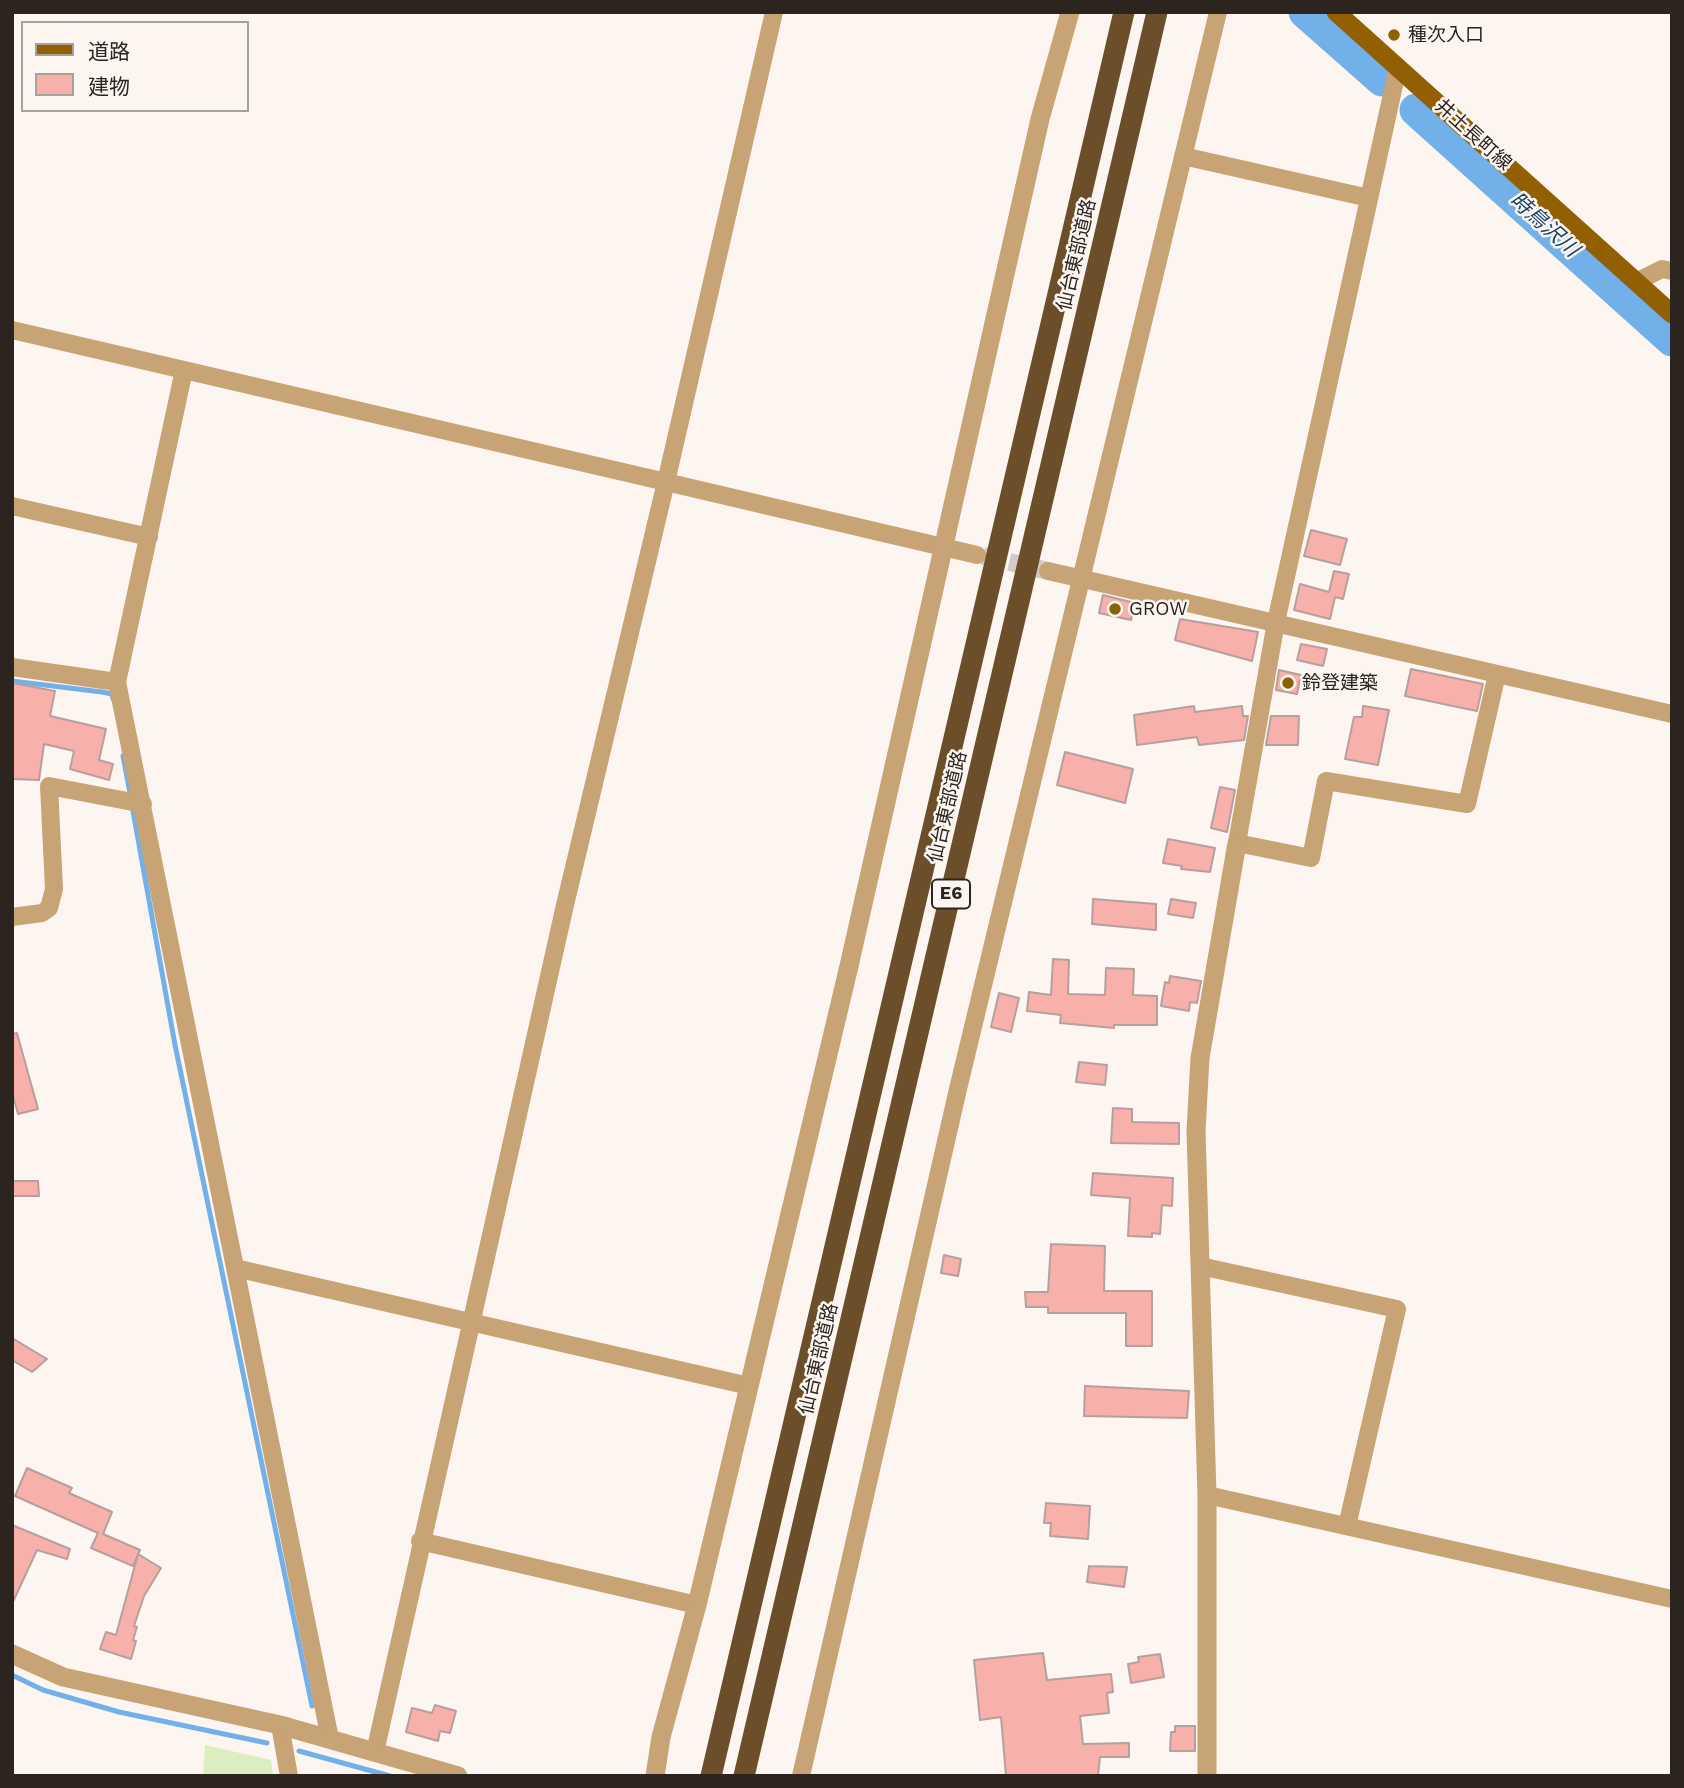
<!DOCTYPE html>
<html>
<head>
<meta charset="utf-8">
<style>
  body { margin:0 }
  #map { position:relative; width:1684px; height:1788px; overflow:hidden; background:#fdf5ef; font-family:"Work Sans","Noto Sans JP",sans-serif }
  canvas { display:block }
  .frame { position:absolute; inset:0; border:14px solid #2b241f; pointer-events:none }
  .legend { position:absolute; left:21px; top:21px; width:228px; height:91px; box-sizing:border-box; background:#fdf5ef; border:2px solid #a9a19c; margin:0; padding:9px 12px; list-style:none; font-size:21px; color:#2b241f }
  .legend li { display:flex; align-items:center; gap:14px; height:35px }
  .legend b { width:35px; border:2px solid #a9a19c }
</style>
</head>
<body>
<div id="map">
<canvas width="1684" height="1788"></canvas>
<div class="frame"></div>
<ul class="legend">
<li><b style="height:9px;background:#935f03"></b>道路</li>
<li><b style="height:19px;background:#f7b0aa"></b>建物</li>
</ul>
</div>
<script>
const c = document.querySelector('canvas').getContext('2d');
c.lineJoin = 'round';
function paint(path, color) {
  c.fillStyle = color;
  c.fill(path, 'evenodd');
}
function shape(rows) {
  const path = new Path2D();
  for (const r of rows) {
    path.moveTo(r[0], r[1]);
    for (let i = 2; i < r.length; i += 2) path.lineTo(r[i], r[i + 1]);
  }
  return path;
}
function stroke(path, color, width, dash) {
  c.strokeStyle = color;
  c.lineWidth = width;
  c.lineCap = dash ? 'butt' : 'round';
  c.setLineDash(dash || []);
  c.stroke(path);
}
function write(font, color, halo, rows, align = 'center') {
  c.font = font + ' "Work Sans","Noto Sans JP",sans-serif';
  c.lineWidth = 5;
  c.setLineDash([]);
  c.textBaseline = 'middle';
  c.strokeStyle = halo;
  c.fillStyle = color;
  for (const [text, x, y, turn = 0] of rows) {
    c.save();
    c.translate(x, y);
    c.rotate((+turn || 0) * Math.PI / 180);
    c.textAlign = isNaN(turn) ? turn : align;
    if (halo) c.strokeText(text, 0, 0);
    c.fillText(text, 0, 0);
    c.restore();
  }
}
paint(shape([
  [205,1745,271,1760,273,1776,203,1776]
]), '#dcedbf');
stroke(shape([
  [12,681,102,692,112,694,113,699],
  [123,756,130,793],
  [133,811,175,1045,312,1706],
  [12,1675,43,1690,119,1712,267,1743],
  [299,1751,390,1776]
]), '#72b0e9', 5);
stroke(shape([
  [1305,12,1382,80],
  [1416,110,1672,340]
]), '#72b0e9', 33);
const building = shape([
  [1311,530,1347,539,1340,565,1304,556,1311,530],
  [1334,571,1349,574,1343,599,1335,597,1330,619,1294,610,1300,584,1329,592,1334,571],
  [1103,595,1135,603,1131,620,1099,613,1103,595],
  [1180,619,1258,632,1252,661,1175,640,1180,619],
  [1301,644,1327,649,1323,666,1297,660,1301,644],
  [1411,669,1483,684,1477,711,1405,696,1411,669],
  [1279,670,1301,675,1297,694,1276,690,1279,670],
  [12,683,55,691,50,716,106,729,99,760,113,764,109,780,70,769,74,751,44,744,39,780,12,779,12,683],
  [1194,706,1195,712,1242,706,1243,716,1248,716,1244,740,1199,745,1197,737,1137,745,1134,715,1194,706],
  [1363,706,1389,710,1378,765,1345,759,1354,717,1362,717,1363,706],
  [1271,716,1299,716,1298,745,1266,745,1271,716],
  [1065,752,1133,769,1125,803,1057,785,1065,752],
  [1220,787,1235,790,1227,832,1211,828,1220,787],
  [1168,839,1215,848,1210,872,1181,869,1182,866,1163,863,1168,839],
  [1093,899,1156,904,1156,930,1092,924,1093,899],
  [1171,899,1196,903,1193,918,1168,914,1171,899],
  [1053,959,1069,960,1068,994,1105,995,1106,968,1134,969,1133,995,1157,996,1157,1025,1114,1025,1114,1028,1060,1023,1061,1015,1027,1011,1029,992,1051,995,1053,959],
  [1170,976,1201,981,1197,1003,1190,1002,1189,1011,1161,1006,1165,982,1169,983,1170,976],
  [999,993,1019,998,1011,1032,991,1027,999,993],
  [17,1033,38,1109,18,1114,12,1092,12,1034,17,1033],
  [1079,1062,1107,1065,1105,1085,1076,1082,1079,1062],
  [1113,1108,1132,1109,1132,1122,1179,1123,1179,1144,1111,1143,1113,1108],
  [1093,1173,1173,1178,1172,1206,1162,1205,1160,1234,1152,1233,1152,1237,1128,1236,1130,1198,1091,1195,1093,1173],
  [13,1181,38,1181,39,1196,13,1196,13,1181],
  [1051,1244,1105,1246,1104,1291,1152,1291,1152,1346,1126,1346,1126,1313,1048,1313,1048,1307,1026,1307,1025,1292,1048,1292,1051,1244],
  [944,1255,961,1259,958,1276,941,1273,944,1255],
  [12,1338,47,1359,32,1372,12,1360,12,1338],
  [1085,1386,1189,1391,1187,1418,1084,1416,1085,1386],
  [27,1468,72,1488,69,1493,112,1512,103,1534,140,1550,133,1566,91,1548,98,1533,15,1496,27,1468],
  [1046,1503,1090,1506,1088,1539,1050,1536,1051,1523,1044,1523,1046,1503],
  [12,1525,70,1549,67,1559,37,1550,12,1604,12,1525],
  [138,1554,161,1568,144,1596,134,1626,137,1627,133,1640,136,1641,131,1659,100,1649,106,1632,116,1635,138,1554],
  [1089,1566,1127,1567,1124,1587,1087,1582,1089,1566],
  [1043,1653,1047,1680,1111,1674,1113,1692,1107,1693,1109,1713,1080,1716,1083,1744,1129,1743,1129,1757,1100,1757,1098,1776,1006,1776,1001,1717,980,1720,974,1660,1043,1653],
  [1160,1654,1164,1677,1131,1683,1128,1664,1139,1662,1138,1657,1160,1654],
  [435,1705,456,1711,450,1733,440,1731,438,1741,406,1732,412,1708,432,1713,435,1705],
  [1175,1726,1195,1726,1195,1751,1170,1751,1171,1732,1175,1732,1175,1726]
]);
paint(building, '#f7b0aa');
stroke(building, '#b79f9d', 2);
stroke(shape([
  [983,556,1048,571]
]), '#d3cbc5', 18, [18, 9]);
stroke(shape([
  [774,12,666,482,977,555],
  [1398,67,1276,622,1237,843,1311,858,1326,781,1467,804,1497,674],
  [1183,156,1369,198],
  [1636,282,1662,269,1672,271],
  [12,330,666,482,565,905,375,1752],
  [184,370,117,682,330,1739],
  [12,506,149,537],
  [1048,571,1672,714],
  [12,667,117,682],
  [12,917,42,913,49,908,54,889,49,786,143,804],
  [1200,1266,1397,1309,1347,1526],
  [235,1268,749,1386],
  [1207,1495,1672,1599],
  [420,1541,697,1605],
  [280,1725,289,1776],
  [801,1776,958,1089,1218,12]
]), '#c8a376', 18);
stroke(shape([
  [12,1654,63,1677,280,1725,458,1776],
  [655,1776,661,1737,697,1605,849,966,1040,119,1070,12],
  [1207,1776,1207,1495,1196,1131,1200,1058,1237,843]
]), '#c8a376', 19);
stroke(shape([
  [1336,12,1672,314]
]), '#935f03', 19);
stroke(shape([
  [711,1776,1124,12],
  [744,1776,1157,12]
]), '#6c4f2a', 21);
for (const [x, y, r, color] of [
  [1394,35,7,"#8a6303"],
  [1115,609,7,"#8a6303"],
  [1288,683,7,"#8a6303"]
]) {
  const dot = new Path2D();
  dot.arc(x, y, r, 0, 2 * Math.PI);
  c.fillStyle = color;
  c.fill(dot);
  stroke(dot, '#fdf5ef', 2.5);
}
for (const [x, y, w] of [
  [951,894,38]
]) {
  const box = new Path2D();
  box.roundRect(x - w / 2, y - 14.5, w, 29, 5);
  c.fillStyle = '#fdf5ef';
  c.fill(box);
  stroke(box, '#2b241f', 2);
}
write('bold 18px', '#2b241f', null, [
  ["E6",951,894]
]);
write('19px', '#2b241f', '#fdf5ef', [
  ["種次入口",1408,35],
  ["GROW",1129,609],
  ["鈴登建築",1302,683]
], 'left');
write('19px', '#2b241f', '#fdf5ef', [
  ["井土長町線",1473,135,42],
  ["仙台東部道路",1077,255,-77],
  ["仙台東部道路",948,807,-77],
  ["仙台東部道路",819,1359,-77]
]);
write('italic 21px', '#164369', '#fdf5ef', [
  ["時鳥沢川",1544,225,42]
]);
</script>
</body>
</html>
